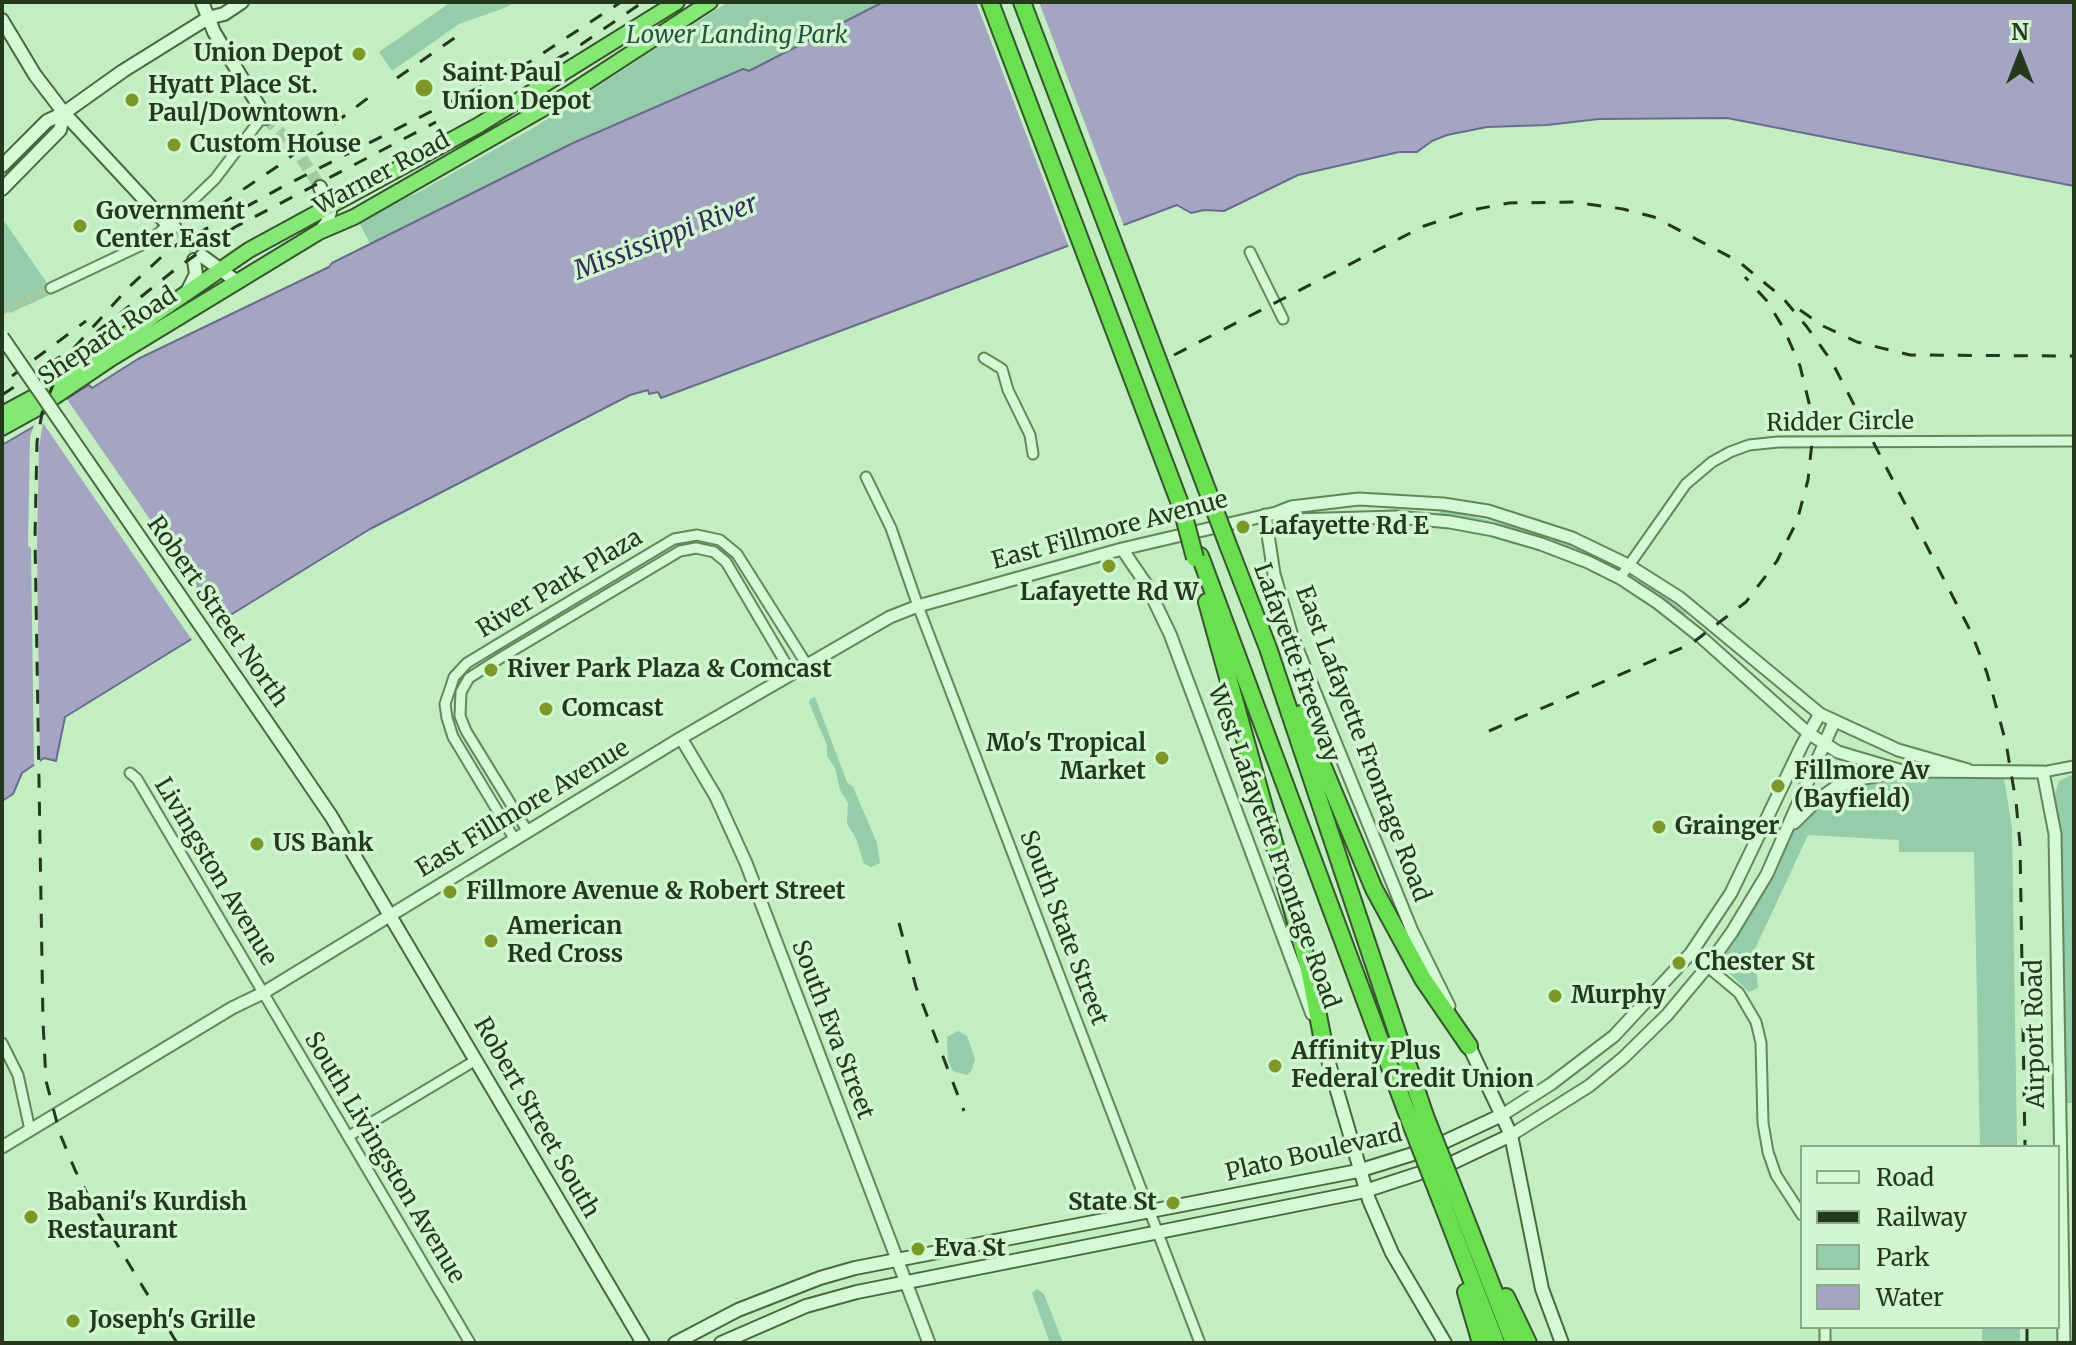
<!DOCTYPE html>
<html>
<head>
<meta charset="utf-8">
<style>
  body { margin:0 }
  #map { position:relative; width:2076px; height:1345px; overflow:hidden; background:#c3eec1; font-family:Merriweather,serif }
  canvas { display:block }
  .frame { position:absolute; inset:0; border:4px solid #24381d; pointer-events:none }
  .legend { position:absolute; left:1800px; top:1145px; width:260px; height:184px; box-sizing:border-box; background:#d2f6d1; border:2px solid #8caa89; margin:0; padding:10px 14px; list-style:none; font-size:24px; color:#24381d }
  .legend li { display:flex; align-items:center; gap:16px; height:40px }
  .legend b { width:40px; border:2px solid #8caa89 }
  .north { position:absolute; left:1980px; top:16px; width:80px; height:80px; -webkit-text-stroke:6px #d2f6d1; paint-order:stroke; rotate:0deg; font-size:22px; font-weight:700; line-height:32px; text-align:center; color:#24381d }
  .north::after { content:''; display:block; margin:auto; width:28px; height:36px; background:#24381d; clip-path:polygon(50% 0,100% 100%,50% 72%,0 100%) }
</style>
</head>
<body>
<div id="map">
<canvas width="2076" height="1345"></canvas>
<div class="frame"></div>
<ul class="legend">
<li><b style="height:10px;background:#d6f9d5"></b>Road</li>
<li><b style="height:10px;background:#24381d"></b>Railway</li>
<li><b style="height:22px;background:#95ccaa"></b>Park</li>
<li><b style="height:22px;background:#a4a5c1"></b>Water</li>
</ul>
<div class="north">N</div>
</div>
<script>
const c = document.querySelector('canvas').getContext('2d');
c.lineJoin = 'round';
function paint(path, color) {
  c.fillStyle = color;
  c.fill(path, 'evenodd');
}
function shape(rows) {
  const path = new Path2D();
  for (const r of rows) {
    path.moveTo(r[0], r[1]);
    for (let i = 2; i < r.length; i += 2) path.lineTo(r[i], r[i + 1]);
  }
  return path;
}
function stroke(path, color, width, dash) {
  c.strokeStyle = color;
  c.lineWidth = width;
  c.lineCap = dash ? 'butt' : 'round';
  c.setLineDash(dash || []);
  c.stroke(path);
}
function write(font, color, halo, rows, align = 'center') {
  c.font = font + ' Merriweather,serif';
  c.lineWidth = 7;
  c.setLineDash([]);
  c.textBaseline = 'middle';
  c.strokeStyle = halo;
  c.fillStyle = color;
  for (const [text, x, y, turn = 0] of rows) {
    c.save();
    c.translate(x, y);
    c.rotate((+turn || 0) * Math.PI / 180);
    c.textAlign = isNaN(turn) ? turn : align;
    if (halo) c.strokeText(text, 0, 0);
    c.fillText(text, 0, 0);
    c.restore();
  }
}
paint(shape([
  [451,2,515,2,507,7,459,24,392,71,379,52],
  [728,2,883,2,749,71,743,69,573,143,370,244,359,222,386,205,417,193,535,127],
  [2,218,54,293,10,313,2,302],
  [1442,510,1523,528,1578,548,1591,553,1591,557,1521,532,1441,515,1439,512],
  [1639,581,1665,596,1687,614,1683,615,1638,583],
  [815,697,847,782,853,787,877,843,880,863,871,867,864,864,856,838,847,824,848,803,840,790,835,768,827,756,827,745,809,703,810,699],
  [2074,774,2074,1103,2065,1103,2061,828,2054,797,2059,781],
  [2004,778,2012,828,2017,1147,1980,1147,1974,852,1899,852,1899,840,1808,835,1754,951,1758,988,1749,992,1726,970,1721,961,1723,954,1767,883,1789,836,1798,822,1819,802,1854,784,1886,779],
  [958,1031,967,1036,975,1059,972,1070,967,1075,953,1071,948,1061,947,1037],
  [1037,1289,1044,1294,1063,1343,1050,1343,1032,1293],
  [1982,1327,2020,1327,2020,1343,1982,1343]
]), '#95ccaa');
const water = shape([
  [883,2,2074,2,2074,186,1727,118,1599,119,1547,125,1487,127,1447,135,1432,141,1417,152,1399,152,1298,175,1224,211,1204,210,1191,213,1177,205,661,398,658,392,649,394,648,390,630,395,370,529,65,717,56,761,44,758,22,773,13,794,2,801,2,445,64,409,60,403,89,385,92,388,138,359,329,267,332,263,573,143,743,69,749,71,883,2]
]);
paint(water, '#a4a5c1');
stroke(water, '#6b6b8f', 2);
paint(shape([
  [976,2,1039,2,1125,229,1070,250],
  [64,395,223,625,194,643,43,423,39,446,37,547,40,766,34,765,31,548,28,546,30,437,35,422,58,408,56,404]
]), '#c3eec1');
stroke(shape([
  [2,310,51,288]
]), '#a3caa0', 9, [9, 4.5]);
stroke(shape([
  [266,118,296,149,320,187],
  [174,226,202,256]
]), '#a3caa0', 12, [12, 6]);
const minor = shape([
  [1250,252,1283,319],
  [51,288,146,243,161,231,215,179,263,116],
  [984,358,1002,369,1008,390,1030,435,1033,454],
  [866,477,891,528,918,606,1200,1343],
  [1620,578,1686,484,1712,462,1730,452,1749,445,1778,442,2074,441],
  [2043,772,2074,766],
  [130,773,137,779,470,1343],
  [528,832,466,731,460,716,461,692,469,678,502,657,680,551,696,548,714,552,726,562,792,674],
  [515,840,453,737,447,718,445,704,454,677,467,663,495,646,674,539,697,535,720,540,737,554,807,665],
  [1691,953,1739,993,1756,1022,1761,1043,1763,1123,1768,1152,1776,1175,1802,1215],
  [2,1043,18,1075,30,1130],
  [349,1136,476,1060],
  [1825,1327,1825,1343]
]);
const tertiary = shape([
  [1276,513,1293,520,1396,517,1450,522,1493,530,1541,544,1588,562,1620,578,1658,603,1701,637,1808,733,1838,752,1902,771,2043,772,2055,834,2064,1343],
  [1265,515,1274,574,1292,636,1412,931,1449,1006],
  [1122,549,1146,584,1170,634,1312,1014],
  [681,738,716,797,746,863,929,1343],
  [1794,823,1816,801,1836,787,1859,779,1897,772],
  [1502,1115,1551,1084,1614,1036,1691,953,1731,893,1802,745,1820,714],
  [1511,1135,1589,1086,1623,1058,1667,1015,1707,967,1732,932,1767,874,1834,722],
  [2,1147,232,1008,263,993,681,738,890,617,918,606,1122,549,1276,513,1291,507,1359,499,1443,504,1488,511,1572,538,1628,565,1680,598,1820,714,1898,750,1968,770]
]);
const secondary = shape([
  [202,2,214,32,266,118],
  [2,20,35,75,64,113,168,225,174,226],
  [2,166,47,121,64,113,123,71,208,18,224,14,242,2],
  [2,189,60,130,64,113],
  [319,232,327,223,330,212,320,187],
  [202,256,236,281],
  [188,290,196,274,194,260],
  [284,747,331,816,643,1343],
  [1324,1046,1369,1200,1392,1253,1445,1343],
  [1469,1046,1511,1135,1542,1289,1562,1343],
  [675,1343,738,1310,820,1278,855,1268,1358,1171,1429,1149,1502,1115],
  [721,1343,806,1306,857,1292,1365,1191,1454,1162,1511,1135]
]);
const trunk = shape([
  [2,414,32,398,88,361,249,250,479,125,677,2],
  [2,428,38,408,112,358,319,232,354,217,567,95,710,2]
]);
const motorway = shape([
  [990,2,1182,509],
  [1022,2,1123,268],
  [1228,545,1268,648,1425,1116],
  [1200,556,1410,1121],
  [1207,602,1309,969,1324,1046],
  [1301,714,1374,889,1423,979,1469,1046],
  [1457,1197,1514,1343],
  [1442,1203,1496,1343],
  [1466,1292,1481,1343],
  [1506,1297,1528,1343]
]);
stroke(minor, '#628859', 13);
stroke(tertiary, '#628859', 15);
stroke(secondary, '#476a3c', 16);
stroke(trunk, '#38562d', 18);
stroke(motorway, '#38562d', 20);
stroke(minor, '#d6f9d5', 9);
stroke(tertiary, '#d6f9d5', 11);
stroke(secondary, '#d6f9d5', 12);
stroke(trunk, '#84e874', 14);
stroke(motorway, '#6adf50', 16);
stroke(shape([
  [532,73,576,48,643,2],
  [397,78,460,34],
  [220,205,278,166,368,98],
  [1800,310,1823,326,1857,342,1910,355,2074,356],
  [97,332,177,268,235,227,436,122],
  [1174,355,1424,226,1472,210,1509,203,1573,202,1623,209,1654,217,1738,261,1783,298,1807,327,1832,362,1971,632,1987,673,2006,743,2016,802,2020,844,2025,1147],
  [12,376,86,321],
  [2,395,67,352],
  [1489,731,1691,644,1746,602,1777,561,1797,521,1808,480,1812,442,1810,407,1800,366,1784,329,1767,301,1745,277],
  [899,923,916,987,964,1111],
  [2027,1327,2027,1343],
  [177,1343,92,1203,75,1170,60,1134,46,1081,43,1022,35,538,37,442,42,413,58,372,74,348,129,287,171,248,282,187,531,61,621,2]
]), '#24381d', 3, [14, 14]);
const secondaryBridge = shape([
  [2,337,284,747]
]);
const motorwayBridge = shape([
  [1123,268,1228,545],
  [1182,509,1195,558],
  [1425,1116,1457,1197],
  [1410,1121,1442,1203]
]);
stroke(secondaryBridge, '#476a3c', 16, []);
stroke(motorwayBridge, '#38562d', 20, []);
stroke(secondaryBridge, '#d6f9d5', 12);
stroke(motorwayBridge, '#6adf50', 16);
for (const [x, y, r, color] of [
  [359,54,8,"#7b9828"],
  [424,88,10,"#7b9828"],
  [132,100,8,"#7b9828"],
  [174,145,8,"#7b9828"],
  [80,226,8,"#7b9828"],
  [1243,527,8,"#7b9828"],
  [1109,566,8,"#7b9828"],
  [491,670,8,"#7b9828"],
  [546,709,8,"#7b9828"],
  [1162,758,8,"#7b9828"],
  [1778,786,8,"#7b9828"],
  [1659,827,8,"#7b9828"],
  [257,844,8,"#7b9828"],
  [450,892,8,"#7b9828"],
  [491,941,8,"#7b9828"],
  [1679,963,8,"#7b9828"],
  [1555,996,8,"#7b9828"],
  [1275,1066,8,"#7b9828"],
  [1173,1203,8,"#7b9828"],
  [31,1217,8,"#7b9828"],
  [918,1249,8,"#7b9828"],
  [73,1321,8,"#7b9828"]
]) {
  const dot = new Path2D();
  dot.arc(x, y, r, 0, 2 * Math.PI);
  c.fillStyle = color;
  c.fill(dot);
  stroke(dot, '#d2f6d1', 3);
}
write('italic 24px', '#23543c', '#d2f6d1', [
  ["Lower Landing Park",737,36]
]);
write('bold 24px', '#24381d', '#d2f6d1', [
  ["Union Depot",343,54,"right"],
  ["Saint Paul",442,74],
  ["Union Depot",442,102],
  ["Hyatt Place St.",148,86],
  ["Paul/Downtown",148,114],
  ["Custom House",190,145],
  ["Government",96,212],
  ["Center East",96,240],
  ["Lafayette Rd E",1259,527],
  ["Lafayette Rd W",1109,593,"center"],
  ["River Park Plaza & Comcast",507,670],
  ["Comcast",562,709],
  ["Mo's Tropical",1146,744,"right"],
  ["Market",1146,772,"right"],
  ["Fillmore Av",1794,772],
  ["(Bayfield)",1794,800],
  ["Grainger",1675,827],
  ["US Bank",273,844],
  ["Fillmore Avenue & Robert Street",466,892],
  ["American",507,927],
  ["Red Cross",507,955],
  ["Chester St",1695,963],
  ["Murphy",1571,996],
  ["Affinity Plus",1291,1052],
  ["Federal Credit Union",1291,1080],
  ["Babani's Kurdish",47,1203],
  ["Restaurant",47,1231],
  ["State St",1157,1203,"right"],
  ["Eva St",934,1249],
  ["Joseph's Grille",89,1321]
], 'left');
write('24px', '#24381d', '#d2f6d1', [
  ["Warner Road",382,174,-28],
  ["Shepard Road",108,337,-33],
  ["Ridder Circle",1840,423,-1],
  ["East Fillmore Avenue",1110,531,-15],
  ["River Park Plaza",560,584,-31],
  ["Robert Street North",217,612,55],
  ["Lafayette Freeway",1296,663,70],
  ["East Lafayette Frontage Road",1362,744,69],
  ["East Fillmore Avenue",523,809,-31],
  ["West Lafayette Frontage Road",1273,847,70],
  ["Livingston Avenue",215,872,59],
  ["South State Street",1063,928,69],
  ["South Eva Street",832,1030,69],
  ["Airport Road",2036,1034,-91],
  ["Robert Street South",536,1118,60],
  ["Plato Boulevard",1314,1154,-13],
  ["South Livingston Avenue",384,1158,59]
]);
write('italic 26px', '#352c58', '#d2f6d1', [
  ["Mississippi River",666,238,-21]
]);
</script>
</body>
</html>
